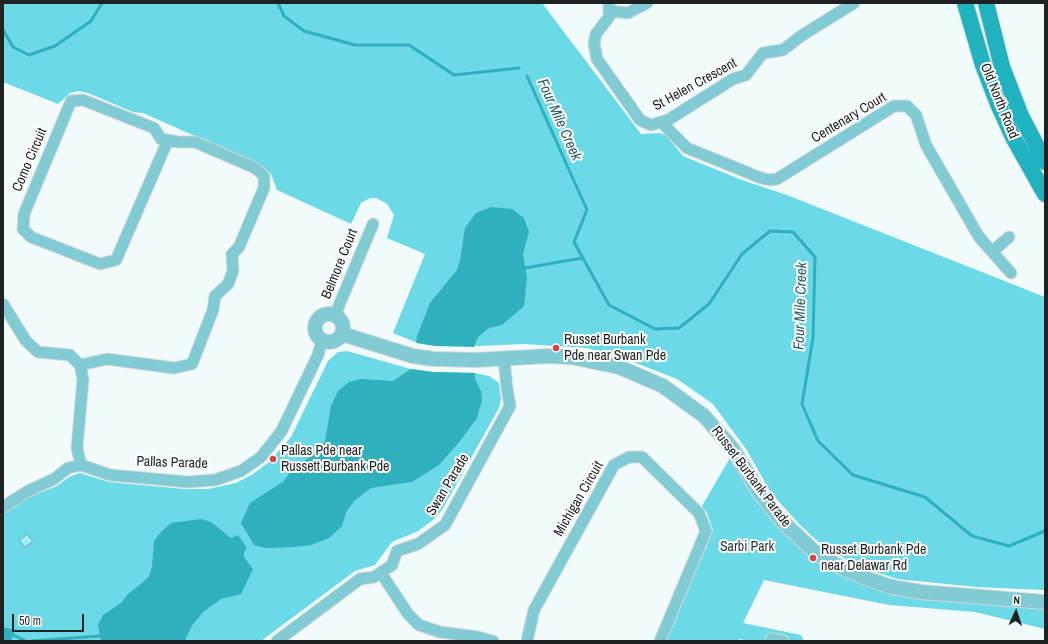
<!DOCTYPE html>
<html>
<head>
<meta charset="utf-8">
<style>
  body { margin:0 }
  #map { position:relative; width:1048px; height:644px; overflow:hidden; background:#f2fbfc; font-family:"Archivo Narrow",sans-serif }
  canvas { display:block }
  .frame { position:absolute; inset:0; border:4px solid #1f2222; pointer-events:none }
  .north { position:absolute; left:996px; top:592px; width:40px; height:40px; -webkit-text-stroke:3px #fff; paint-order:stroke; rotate:3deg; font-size:11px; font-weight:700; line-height:16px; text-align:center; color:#1f2222 }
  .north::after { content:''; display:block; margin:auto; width:14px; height:18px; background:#1f2222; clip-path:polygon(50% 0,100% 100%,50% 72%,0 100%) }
  .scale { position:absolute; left:12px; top:614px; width:72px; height:18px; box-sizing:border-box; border:2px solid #1f2222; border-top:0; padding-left:5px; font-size:12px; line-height:14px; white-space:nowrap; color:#1f2222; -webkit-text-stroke:3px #fff; paint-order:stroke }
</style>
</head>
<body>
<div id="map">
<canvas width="1048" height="644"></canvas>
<div class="frame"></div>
<div class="north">N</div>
<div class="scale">50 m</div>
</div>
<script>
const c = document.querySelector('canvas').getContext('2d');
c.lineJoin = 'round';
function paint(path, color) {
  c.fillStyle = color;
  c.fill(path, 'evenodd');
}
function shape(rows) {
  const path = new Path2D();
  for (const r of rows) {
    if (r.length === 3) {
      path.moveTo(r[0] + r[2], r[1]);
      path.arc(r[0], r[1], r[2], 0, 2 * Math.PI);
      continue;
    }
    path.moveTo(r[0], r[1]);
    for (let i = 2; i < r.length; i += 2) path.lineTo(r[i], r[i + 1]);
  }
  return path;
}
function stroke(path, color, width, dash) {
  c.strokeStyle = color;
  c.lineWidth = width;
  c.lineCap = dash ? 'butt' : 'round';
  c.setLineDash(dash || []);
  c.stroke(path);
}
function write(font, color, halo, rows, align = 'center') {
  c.font = font + ' "Archivo Narrow",sans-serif';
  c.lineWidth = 4;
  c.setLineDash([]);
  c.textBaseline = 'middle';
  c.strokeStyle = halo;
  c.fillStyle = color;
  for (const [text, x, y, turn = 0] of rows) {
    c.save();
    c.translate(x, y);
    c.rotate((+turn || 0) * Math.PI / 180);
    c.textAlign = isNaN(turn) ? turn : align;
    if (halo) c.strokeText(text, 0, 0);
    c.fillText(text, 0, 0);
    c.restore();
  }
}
paint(shape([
  [3,3,542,3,641,134,659,133,666,135,683,156,742,180,787,195,1045,297,1045,590,976,587,897,579,858,566,823,546,802,527,771,493,746,449,713,404,677,379,623,358,587,348,524,344,479,346,415,342,393,333,425,254,387,238,394,215,387,204,376,198,370,198,361,203,351,224,277,190,271,174,256,163,143,113,133,112,88,93,78,91,70,93,58,104,3,82],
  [347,351,411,369,433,372,475,373,489,376,499,383,501,399,499,408,442,510,433,520,418,531,392,542,375,565,355,571,261,641,3,641,3,514,31,496,57,486,69,477,80,473,109,482,185,489,208,489,236,483,253,474,269,462,291,437,328,361,338,352],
  [730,458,755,497,857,581,896,595,1045,608,1045,629,975,612,889,605,764,580,743,623,801,635,804,641,750,641,739,639,738,641,664,641,713,531,707,513,702,506]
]), '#6bd9e6');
paint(shape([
  [491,207,512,209,524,218,529,232,523,254,527,278,524,306,502,325,489,328,478,337,474,347,435,346,416,343,417,336,430,303,457,270,460,260,465,228,476,213],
  [411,369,433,372,475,373,475,379,481,391,482,400,477,418,460,441,439,465,412,482,371,488,355,500,346,512,342,526,329,538,311,545,294,547,266,548,254,545,241,523,250,503,284,481,292,469,317,452,325,441,331,406,338,391,349,382,361,379,393,381],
  [201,519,211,522,231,538,238,535,247,548,244,553,244,557,253,569,241,594,221,599,203,612,191,627,185,641,101,641,98,625,103,615,122,602,128,594,141,584,149,576,152,567,154,541,161,532,171,523],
  [3,627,15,630,11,641,3,641]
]), '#30afbd');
stroke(shape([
  [278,3,284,16,304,31,355,45,409,45,454,75,519,68],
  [3,30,13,47,29,55,55,46,91,21,102,3],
  [527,76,587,210,574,242,609,305,655,329,679,328,709,304,742,254,770,231,793,232,815,257,813,338,802,404,818,441,853,475,925,497,972,536,1009,546,1045,531],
  [525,268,582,258],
  [3,635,11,634,26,641],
  [32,641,100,636]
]), '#30afbd', 3);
const building = shape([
  [27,535,33,541,25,547,19,540,27,535]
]);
paint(building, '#9bf3fd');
stroke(building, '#959d9e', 1);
const minor = shape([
  [609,3,609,17,596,34,594,43,597,59,640,120,651,125,668,120,733,79,746,75,763,53,783,50,801,36,854,3],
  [610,11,628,13,647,3],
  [662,123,687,148,761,178,770,180,777,179,894,106,907,106,916,115,926,145,979,237,1011,273],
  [993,251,1009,237],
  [3,304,26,341,38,352,70,355,80,365,83,379,77,448,81,465],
  [335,315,373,224],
  [80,365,107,359,174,368,192,364,213,310,215,296,228,284,233,271,232,254,239,247,264,188,264,176,255,168,195,142,178,142,161,139,154,128,83,100,71,101,24,214,23,229,31,237,100,264,116,260,168,140],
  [3,507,28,491,54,479,68,468,81,465,110,475,188,482,215,480,241,471,261,457,281,432,318,355,322,340],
  [381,573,408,614,419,625,440,632,478,637,493,641],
  [771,639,783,641],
  [277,641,360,579,374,577,392,565,397,551,418,544,445,525,510,406,507,389,504,358],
  [527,641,534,610,614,465,629,457,642,457,699,513,706,531,660,641]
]);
const tertiary = shape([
  [329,328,14],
  [342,334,413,356,434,359,476,360,550,356,571,357,619,367,663,386,704,416,733,449,759,492,781,520,817,554,842,568,868,579,892,587,921,592,1045,602]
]);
const secondary = shape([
  [965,3,983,65,998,104,1013,137,1045,194],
  [986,3,1002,67,1021,116,1045,162]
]);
stroke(minor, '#d0d8d9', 13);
stroke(tertiary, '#d0d8d9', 16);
stroke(secondary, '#d0d8d9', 18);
stroke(minor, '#80cbd4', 11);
stroke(tertiary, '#80cbd4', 14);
stroke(secondary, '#21b2c0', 16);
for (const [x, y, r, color] of [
  [556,348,4,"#d54643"],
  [273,459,4,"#d54643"],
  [813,558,4,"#d54643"]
]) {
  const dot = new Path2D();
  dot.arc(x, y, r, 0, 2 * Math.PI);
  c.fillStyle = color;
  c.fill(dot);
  stroke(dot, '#fff', 1.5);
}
write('14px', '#1f2222', '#fff', [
  ["St Helen Crescent",695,85,-29],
  ["Old North Road",999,101,68],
  ["Centenary Court",849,118,-31],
  ["Como Circuit",30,160,-67],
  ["Belmore Court",340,264,-68],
  ["Pallas Parade",172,463,2],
  ["Russet Burbank Parade",751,477,53],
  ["Swan Parade",448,485,-59],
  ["Michigan Circuit",579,499,-60]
]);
write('14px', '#1f2222', '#fff', [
  ["Russet Burbank",564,340],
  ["Pde near Swan Pde",564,356],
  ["Pallas Pde near",281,451],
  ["Russett Burbank Pde",281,467],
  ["Russet Burbank Pde",821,550],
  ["near Delawar Rd",821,566]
], 'left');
write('14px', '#1e3336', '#fff', [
  ["Sarbi Park",747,547]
]);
write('italic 15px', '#2d6066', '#fff', [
  ["Four Mile Creek",559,120,66],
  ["Four Mile Creek",801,306,-88]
]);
</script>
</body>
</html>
